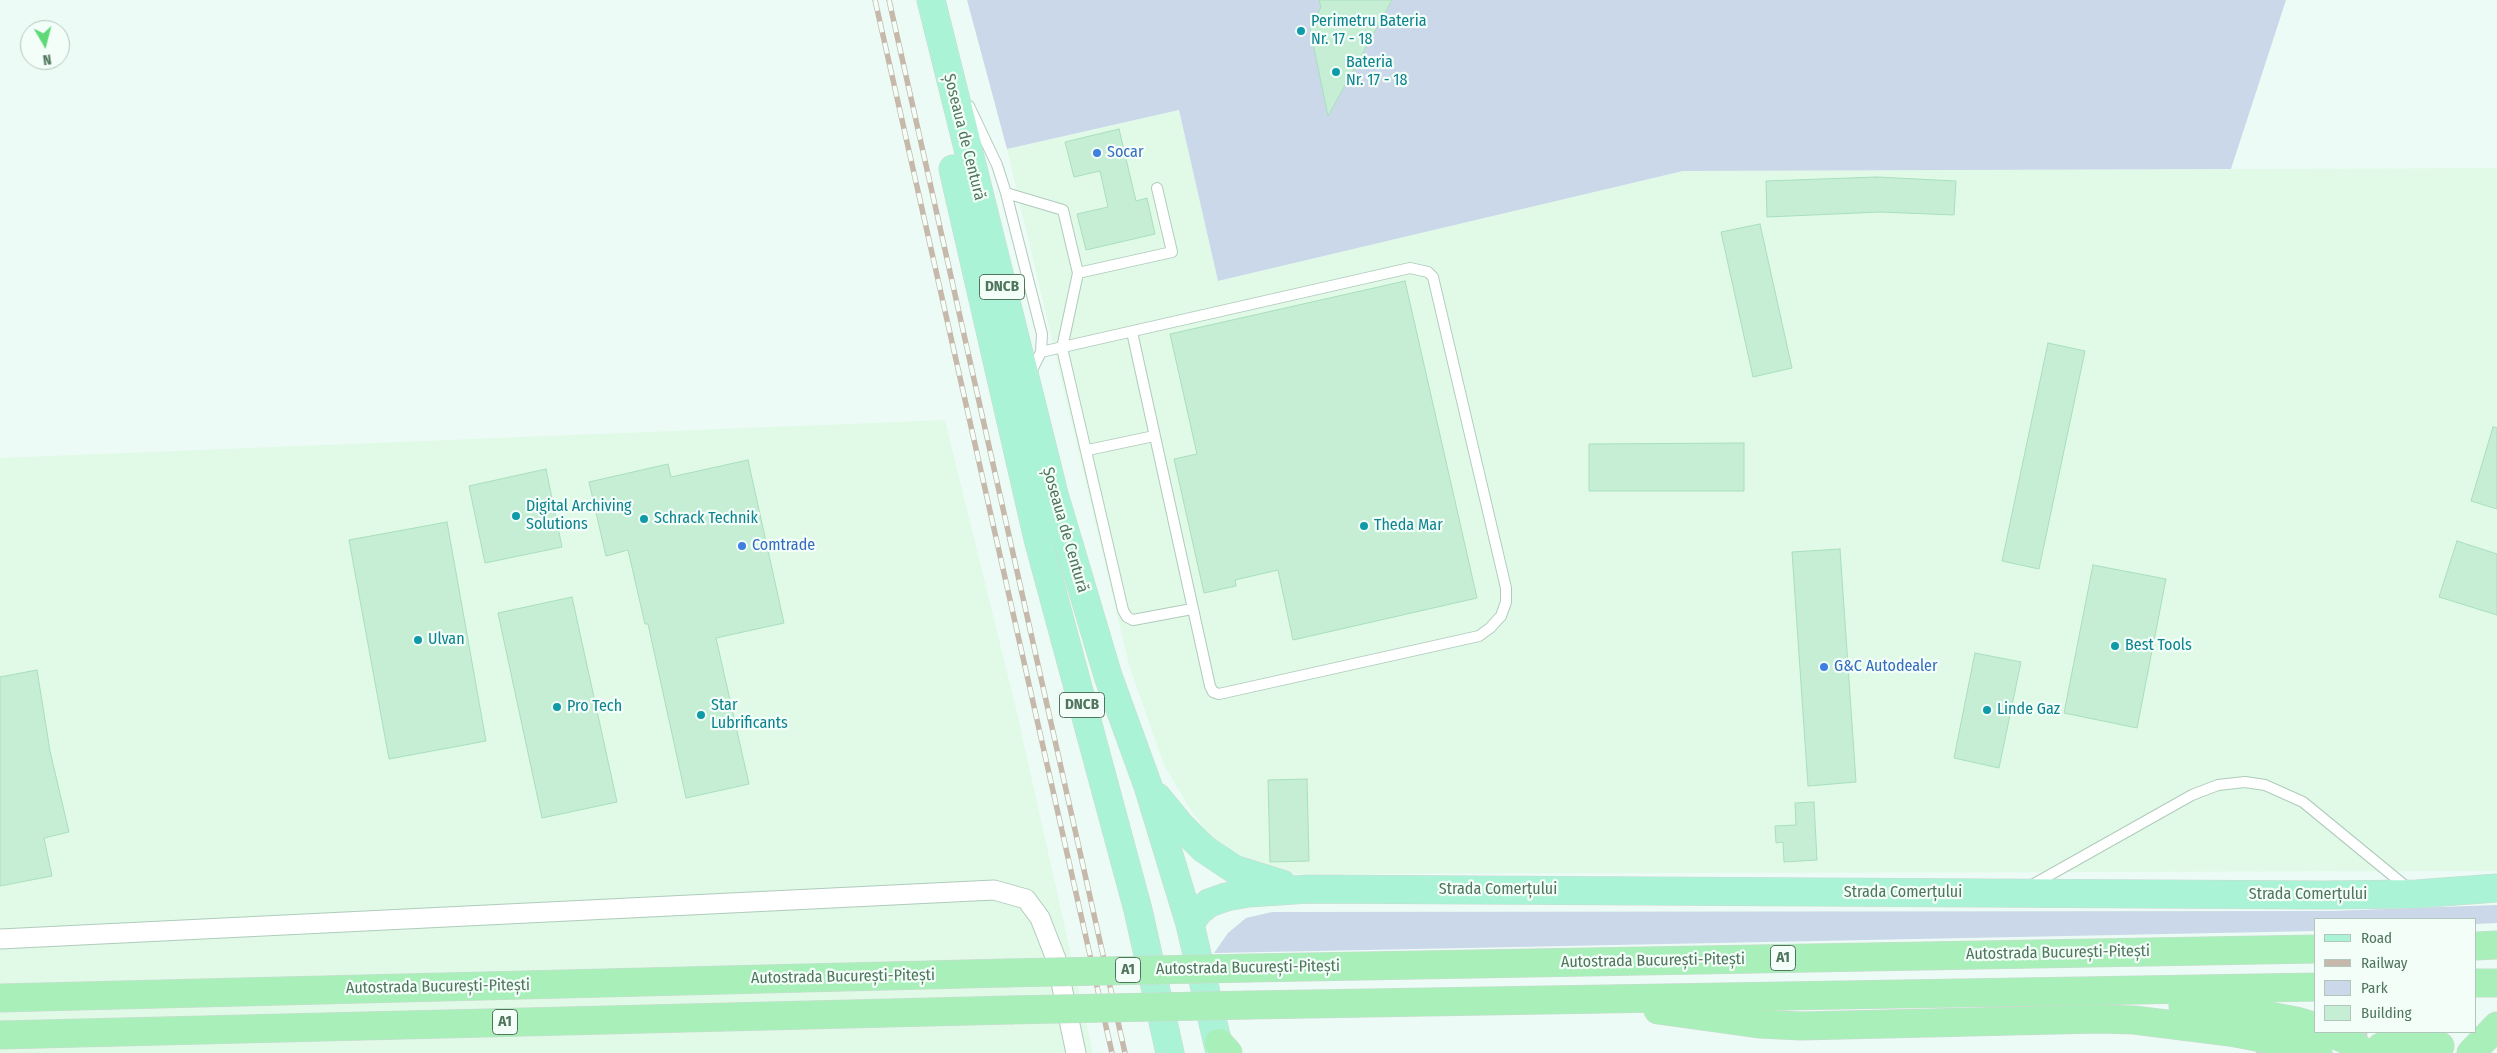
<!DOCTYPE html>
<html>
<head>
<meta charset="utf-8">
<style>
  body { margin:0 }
  #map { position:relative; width:2497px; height:1053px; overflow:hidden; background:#ecfbf5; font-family:"Fira Sans Condensed",sans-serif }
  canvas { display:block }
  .legend { position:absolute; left:2314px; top:918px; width:162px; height:115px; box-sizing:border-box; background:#f3fef9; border:1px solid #b2c7bb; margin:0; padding:6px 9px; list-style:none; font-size:15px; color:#50755d }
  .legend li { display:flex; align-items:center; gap:10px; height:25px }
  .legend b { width:25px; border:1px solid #b2c7bb }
  .north { position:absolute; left:20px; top:20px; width:50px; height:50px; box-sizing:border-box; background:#f3fef9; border:1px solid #b2c7bb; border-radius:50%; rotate:172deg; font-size:14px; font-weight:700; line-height:20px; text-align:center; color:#50755d }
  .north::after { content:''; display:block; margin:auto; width:18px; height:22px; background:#5dda77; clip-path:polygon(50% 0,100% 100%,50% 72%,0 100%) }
</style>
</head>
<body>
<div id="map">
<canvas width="2497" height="1053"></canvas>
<ul class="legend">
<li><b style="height:6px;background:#abf3d7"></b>Road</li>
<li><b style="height:6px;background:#c6b8aa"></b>Railway</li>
<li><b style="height:14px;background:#cbd8e9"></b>Park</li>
<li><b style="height:14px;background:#c6eed5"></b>Building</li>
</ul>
<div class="north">N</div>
</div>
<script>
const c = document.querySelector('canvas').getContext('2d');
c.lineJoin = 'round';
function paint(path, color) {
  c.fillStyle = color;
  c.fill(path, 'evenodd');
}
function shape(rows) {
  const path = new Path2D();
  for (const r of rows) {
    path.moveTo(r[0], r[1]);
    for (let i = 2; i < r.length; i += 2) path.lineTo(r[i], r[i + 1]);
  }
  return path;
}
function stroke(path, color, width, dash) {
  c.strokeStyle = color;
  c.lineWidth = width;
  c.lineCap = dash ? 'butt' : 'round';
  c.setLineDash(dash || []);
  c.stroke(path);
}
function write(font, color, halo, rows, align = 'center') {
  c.font = font + ' "Fira Sans Condensed",sans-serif';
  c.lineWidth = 4.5;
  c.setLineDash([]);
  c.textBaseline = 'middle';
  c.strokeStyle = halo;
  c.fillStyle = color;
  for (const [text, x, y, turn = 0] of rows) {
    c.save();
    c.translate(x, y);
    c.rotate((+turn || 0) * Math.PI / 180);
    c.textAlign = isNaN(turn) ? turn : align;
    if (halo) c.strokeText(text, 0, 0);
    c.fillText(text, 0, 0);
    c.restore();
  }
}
paint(shape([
  [1179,110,1218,281,1683,171,2497,168,2497,871,1292,874,1258,866,1216,843,1190,809,1164,765,1129,665,1007,149],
  [945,420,1017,713,1093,1053,0,1053,0,458]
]), '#e1fae8');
paint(shape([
  [967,0,2286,0,2231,169,1683,171,1218,281,1179,110,1007,149],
  [2497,905,2497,923,2476,924,2476,919,2316,919,2316,931,1214,953,1228,933,1246,918,1272,912,2332,911]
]), '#cbd8e9');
const building = shape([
  [1319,0,1392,0,1328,116,1310,29,1321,7,1319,0],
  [1119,129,1136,201,1147,198,1155,234,1086,250,1077,214,1108,207,1100,171,1074,177,1065,142,1119,129],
  [1877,177,1956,181,1954,215,1880,212,1767,217,1766,181,1877,177],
  [1760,224,1792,368,1753,377,1721,232,1760,224],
  [1405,281,1477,598,1293,640,1278,570,1235,580,1236,586,1204,593,1174,459,1197,454,1170,334,1405,281],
  [2048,343,2085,351,2039,569,2002,561,2048,343],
  [2493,427,2497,428,2497,509,2471,501,2493,427],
  [1744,443,1744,491,1589,491,1589,444,1744,443],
  [748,460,784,623,716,638,749,784,686,798,648,624,645,624,628,550,606,556,589,482,668,464,671,477,748,460],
  [546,469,562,547,485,563,469,486,546,469],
  [447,522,486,741,389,759,349,540,447,522],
  [2457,541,2497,554,2497,615,2439,597,2457,541],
  [1840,549,1856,782,1808,786,1792,552,1840,549],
  [2093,565,2166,579,2137,728,2064,713,2093,565],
  [572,597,617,802,542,818,498,613,572,597],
  [1975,653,2021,662,1999,768,1954,758,1975,653],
  [37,670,50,751,69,832,44,838,52,876,0,886,0,677,37,670],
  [1307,779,1309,861,1270,862,1268,780,1307,779],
  [1814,802,1817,860,1784,862,1783,842,1776,843,1775,826,1796,825,1795,803,1814,802]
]);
paint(building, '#c6eed5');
stroke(building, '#a8e0bc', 1);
stroke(shape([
  [2256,1053,2281,1050,2369,1047]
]), '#c5dacf', 28, [28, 14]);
const service = shape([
  [969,106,997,165,1006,193,1042,334,1041,352,1030,374],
  [1006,193,1063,210,1078,273,1062,348,1123,610,1127,617,1133,620,1192,609],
  [1078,273,1172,252,1157,188],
  [1041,352,1410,268,1428,272,1433,277,1506,588,1506,602,1501,616,1490,628,1479,636,1219,694,1213,692,1210,686,1132,332],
  [1088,450,1154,436],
  [2032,885,2192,795,2218,785,2245,782,2265,785,2303,802,2409,889]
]);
const minor = shape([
  [0,939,994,890,1026,899,1040,918,1056,959,1076,1053]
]);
const primary = shape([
  [931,0,1054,494,1108,676,1148,786,1190,924,1220,1053],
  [953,169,1038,539,1138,910,1170,1053],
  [1157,797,1180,825,1204,849,1234,869,1282,884],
  [1190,924,1198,912,1209,903,1226,897,1248,893,1309,889,2323,895,2416,894,2497,888]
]);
const motorway = shape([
  [2476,946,2497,945],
  [1250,968,2316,949],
  [2476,983,2497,983],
  [0,998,1006,973],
  [1250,1005,2316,987],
  [2183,1006,2243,1011,2296,1021,2316,1027],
  [1658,1010,1759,1024,1801,1026,2098,1019,2134,1020,2230,1032,2289,1043,2318,1053],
  [2328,1032,2347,1040,2365,1053],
  [0,1035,1010,1010],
  [1219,1043,1228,1053],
  [2381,1047,2440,1046],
  [2471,1053,2497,1026]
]);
stroke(service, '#afcbbb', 12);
stroke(minor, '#afcbbb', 21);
stroke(primary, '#ced8d2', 29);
stroke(motorway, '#ced8d2', 29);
stroke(service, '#fff', 10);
stroke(minor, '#fff', 19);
stroke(primary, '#abf3d7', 28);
stroke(motorway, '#a9efba', 28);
const rail = shape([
  [875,0,1112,1053],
  [889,0,1125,1053]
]);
stroke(rail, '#c6b8aa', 5.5);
stroke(rail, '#f3fef9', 4, [11]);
const motorwayBridge = shape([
  [1006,973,1250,968],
  [1010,1010,1250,1005]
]);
stroke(motorwayBridge, '#ced8d2', 29, []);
stroke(motorwayBridge, '#a9efba', 28);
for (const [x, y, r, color] of [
  [1301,31,5,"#0f9aa8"],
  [1336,72,5,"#0f9aa8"],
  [1097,153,5,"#3f7fe0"],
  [516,516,5,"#0f9aa8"],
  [644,519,5,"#0f9aa8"],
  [1364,526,5,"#0f9aa8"],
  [742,546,5,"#3f7fe0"],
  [418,640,5,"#0f9aa8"],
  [2115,646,5,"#0f9aa8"],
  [1824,667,5,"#3f7fe0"],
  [557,707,5,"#0f9aa8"],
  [1987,710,5,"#0f9aa8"],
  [701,715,5,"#0f9aa8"]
]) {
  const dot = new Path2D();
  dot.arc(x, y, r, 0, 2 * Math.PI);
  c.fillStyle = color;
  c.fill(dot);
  stroke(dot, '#f3fef9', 2);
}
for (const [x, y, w] of [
  [1002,287,45],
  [1082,705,45],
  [1783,958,25],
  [1128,970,25],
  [505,1022,25]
]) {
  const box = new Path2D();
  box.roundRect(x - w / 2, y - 12.5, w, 25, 4);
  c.fillStyle = '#f3fef9';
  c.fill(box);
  stroke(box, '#50755d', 1);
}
write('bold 15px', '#50755d', null, [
  ["DNCB",1002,287],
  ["DNCB",1082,705],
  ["A1",1783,958],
  ["A1",1128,970],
  ["A1",505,1022]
]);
write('16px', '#0d838f', '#f3fef9', [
  ["Perimetru Bateria",1311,22],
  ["Nr. 17 - 18",1311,40],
  ["Bateria",1346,63],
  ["Nr. 17 - 18",1346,81],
  ["Digital Archiving",526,507],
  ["Solutions",526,525],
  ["Schrack Technik",654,519],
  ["Theda Mar",1374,526],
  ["Ulvan",428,640],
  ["Best Tools",2125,646],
  ["Star",711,706],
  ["Lubrificants",711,724],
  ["Pro Tech",567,707],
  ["Linde Gaz",1997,710]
], 'left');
write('16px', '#50755d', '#f3fef9', [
  ["Șoseaua de Centură",964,137,76],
  ["Șoseaua de Centură",1065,530,74],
  ["Strada Comerțului",1498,890],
  ["Strada Comerțului",1903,893],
  ["Strada Comerțului",2308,895],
  ["Autostrada București-Pitești",2058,953,-1],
  ["Autostrada București-Pitești",1653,961,-1],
  ["Autostrada București-Pitești",1248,968,-1],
  ["Autostrada București-Pitești",843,977,-1],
  ["Autostrada București-Pitești",438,987,-1]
]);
write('16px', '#366cbe', '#f3fef9', [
  ["Socar",1107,153],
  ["Comtrade",752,546],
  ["G&C Autodealer",1834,667]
], 'left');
</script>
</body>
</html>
